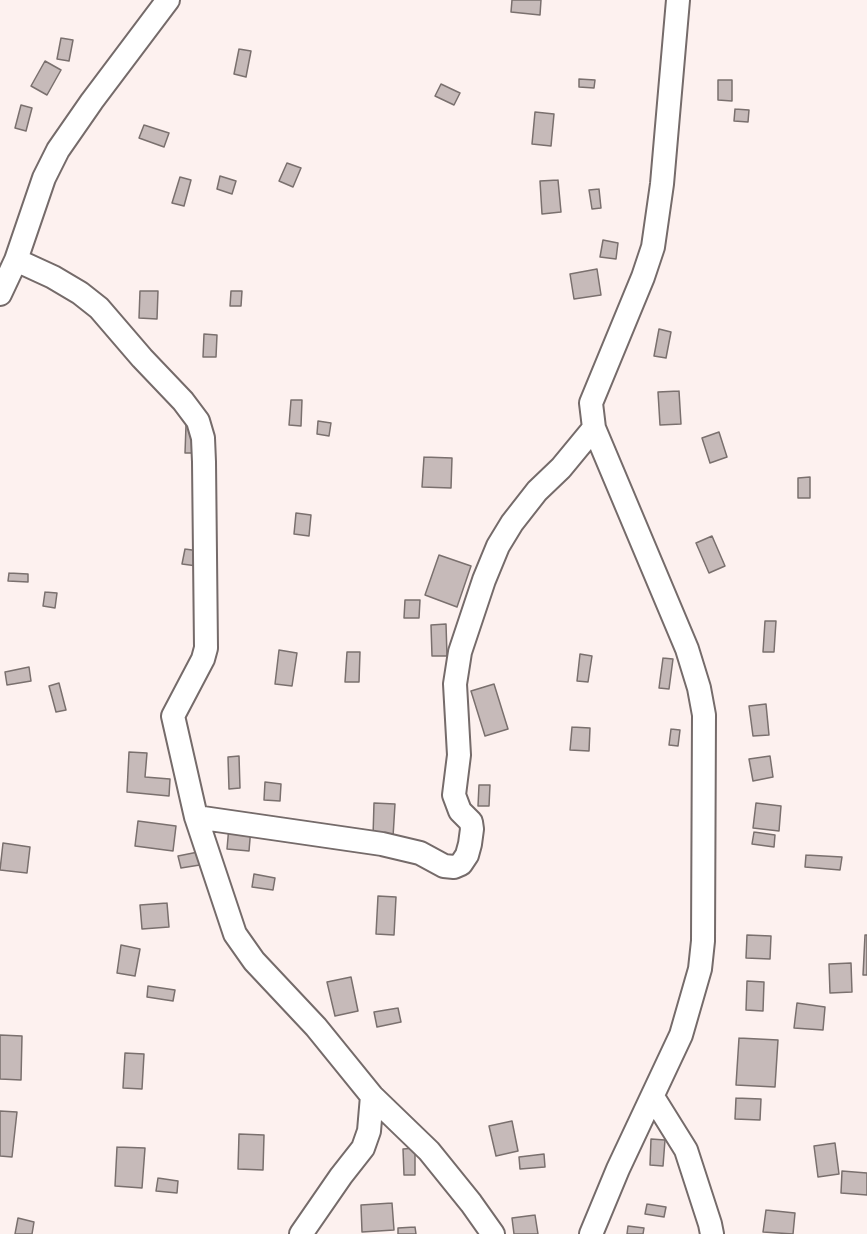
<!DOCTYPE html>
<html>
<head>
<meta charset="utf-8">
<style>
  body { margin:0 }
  canvas { display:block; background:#fdf1ef }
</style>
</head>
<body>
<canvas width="867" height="1234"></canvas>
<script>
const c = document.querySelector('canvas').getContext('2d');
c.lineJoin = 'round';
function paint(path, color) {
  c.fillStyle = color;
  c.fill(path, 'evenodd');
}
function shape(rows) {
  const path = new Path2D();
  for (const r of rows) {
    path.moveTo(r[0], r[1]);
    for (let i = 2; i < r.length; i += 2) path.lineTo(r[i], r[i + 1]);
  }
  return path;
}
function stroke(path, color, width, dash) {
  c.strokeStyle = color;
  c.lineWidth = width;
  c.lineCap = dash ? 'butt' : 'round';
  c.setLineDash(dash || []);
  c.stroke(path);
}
const building = shape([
  [512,0,541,0,540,15,511,12,512,0],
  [61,38,73,40,69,61,57,59,61,38],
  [239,49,251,51,246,77,234,74,239,49],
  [45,61,61,70,47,95,31,86,45,61],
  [579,79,595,80,594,88,579,87,579,79],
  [718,80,732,80,732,101,718,100,718,80],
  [441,84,460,93,454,105,435,96,441,84],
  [21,105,32,108,26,131,15,128,21,105],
  [735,109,749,110,748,122,734,121,735,109],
  [535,112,554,114,551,146,532,144,535,112],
  [144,125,169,133,164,147,139,138,144,125],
  [287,163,301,168,293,187,279,181,287,163],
  [220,176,236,181,232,194,217,189,220,176],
  [180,177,191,180,184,206,172,203,180,177],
  [558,180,561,212,542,214,540,181,558,180],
  [599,189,601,208,592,209,589,190,599,189],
  [603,240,618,243,616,259,600,257,603,240],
  [597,269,601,295,574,299,570,274,597,269],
  [140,291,158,291,157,319,139,318,140,291],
  [231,291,242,291,241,306,230,306,231,291],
  [659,329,671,332,666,358,654,356,659,329],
  [204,334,217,335,216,357,203,357,204,334],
  [679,391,681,424,660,425,658,392,679,391],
  [291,400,302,400,301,426,289,425,291,400],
  [318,421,331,423,329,436,317,434,318,421],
  [186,425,198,425,197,453,185,453,186,425],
  [719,432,727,457,710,463,702,438,719,432],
  [424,457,452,458,451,488,422,487,424,457],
  [810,477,810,498,798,498,798,478,810,477],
  [296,513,311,515,309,536,294,534,296,513],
  [712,536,725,566,709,573,696,543,712,536],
  [185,549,199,551,197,566,182,564,185,549],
  [439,555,471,566,457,607,425,595,439,555],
  [9,573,28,574,28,582,8,581,9,573],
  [45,592,57,593,55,608,43,606,45,592],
  [405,600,420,600,419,618,404,618,405,600],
  [765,621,776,621,774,652,763,652,765,621],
  [446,624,447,656,432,656,431,625,446,624],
  [279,650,297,653,292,686,275,684,279,650],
  [347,652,360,652,359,682,345,682,347,652],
  [580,654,592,656,588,682,577,681,580,654],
  [663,658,673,659,669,689,659,688,663,658],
  [29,667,31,681,7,685,5,672,29,667],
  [59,683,66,710,56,712,49,686,59,683],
  [494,684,508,729,485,736,471,691,494,684],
  [766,704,769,735,753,736,749,706,766,704],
  [572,727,590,728,589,751,570,750,572,727],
  [671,729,680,730,678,746,669,745,671,729],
  [129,752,147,753,145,777,170,779,169,796,127,792,129,752],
  [239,756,240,788,229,789,228,757,239,756],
  [770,756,773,777,753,781,749,759,770,756],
  [265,782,281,784,280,801,264,800,265,782],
  [479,785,490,785,489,806,478,806,479,785],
  [374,803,395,804,393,837,373,836,374,803],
  [756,803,781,806,779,831,753,828,756,803],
  [138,821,176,826,173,851,135,846,138,821],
  [229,826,251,827,249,851,227,849,229,826],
  [754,832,775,835,774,847,752,844,754,832],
  [3,843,30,847,27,873,0,870,3,843],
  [203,851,206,864,181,868,178,856,203,851],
  [806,855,842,857,840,870,805,867,806,855],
  [254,874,275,878,273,890,252,887,254,874],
  [378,896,396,897,394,935,376,934,378,896],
  [167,903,169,927,142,929,140,905,167,903],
  [747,935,771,936,770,959,746,958,747,935],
  [865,935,867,935,867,975,863,975,865,935],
  [121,945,140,949,135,976,117,973,121,945],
  [851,963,852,992,830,993,829,964,851,963],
  [351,977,358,1011,335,1016,327,982,351,977],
  [747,981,764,982,763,1011,746,1010,747,981],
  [148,986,175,990,173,1001,147,997,148,986],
  [797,1003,825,1007,823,1030,794,1028,797,1003],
  [398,1008,401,1022,377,1027,374,1012,398,1008],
  [0,1035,22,1036,21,1080,0,1079,0,1035],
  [739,1038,778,1040,775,1087,736,1085,739,1038],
  [125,1053,144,1054,142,1089,123,1088,125,1053],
  [736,1098,761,1099,760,1120,735,1119,736,1098],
  [0,1111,17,1112,12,1157,0,1156,0,1111],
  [512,1121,518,1151,496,1156,489,1126,512,1121],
  [239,1134,264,1135,263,1170,238,1169,239,1134],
  [651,1139,665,1140,663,1166,650,1165,651,1139],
  [835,1143,839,1174,818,1177,814,1146,835,1143],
  [117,1147,145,1148,142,1188,115,1186,117,1147],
  [415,1148,415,1175,404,1175,403,1149,415,1148],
  [544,1154,545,1167,520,1169,519,1157,544,1154],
  [842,1171,867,1173,867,1195,841,1193,842,1171],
  [158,1178,178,1181,177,1193,156,1191,158,1178],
  [392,1203,394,1230,362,1232,361,1205,392,1203],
  [647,1204,666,1207,664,1217,645,1214,647,1204],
  [766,1210,795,1213,793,1234,763,1232,766,1210],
  [535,1215,538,1234,514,1234,512,1218,535,1215],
  [18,1218,34,1222,32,1234,15,1234,18,1218],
  [628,1226,644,1228,643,1234,627,1234,628,1226],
  [415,1227,416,1234,398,1234,398,1228,415,1227]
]);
paint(building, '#c6bab9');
stroke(building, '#7a706e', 1.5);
const minor = shape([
  [16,260,53,277,80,293,99,308,142,358,183,401,198,421,203,438,204,462,206,648,203,659,173,716,196,817,235,934,254,961,316,1027,372,1096,429,1151,471,1203,493,1234],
  [0,294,16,260,44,178,58,150,92,101,168,0],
  [196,817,382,844,420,853,444,866,454,867,461,864,467,855,470,844,472,829,471,822,460,811,454,795,459,755,455,684,460,652,484,580,498,546,512,523,537,491,561,468,594,428],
  [653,1097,686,1150,710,1224,712,1234],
  [301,1234,341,1176,363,1148,369,1131,372,1096],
  [591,1234,618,1169,681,1035,700,969,703,941,704,715,699,688,687,649,594,428,591,403,643,277,653,247,662,184,678,0]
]);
stroke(minor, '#756b6a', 26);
stroke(minor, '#fff', 22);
</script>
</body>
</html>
